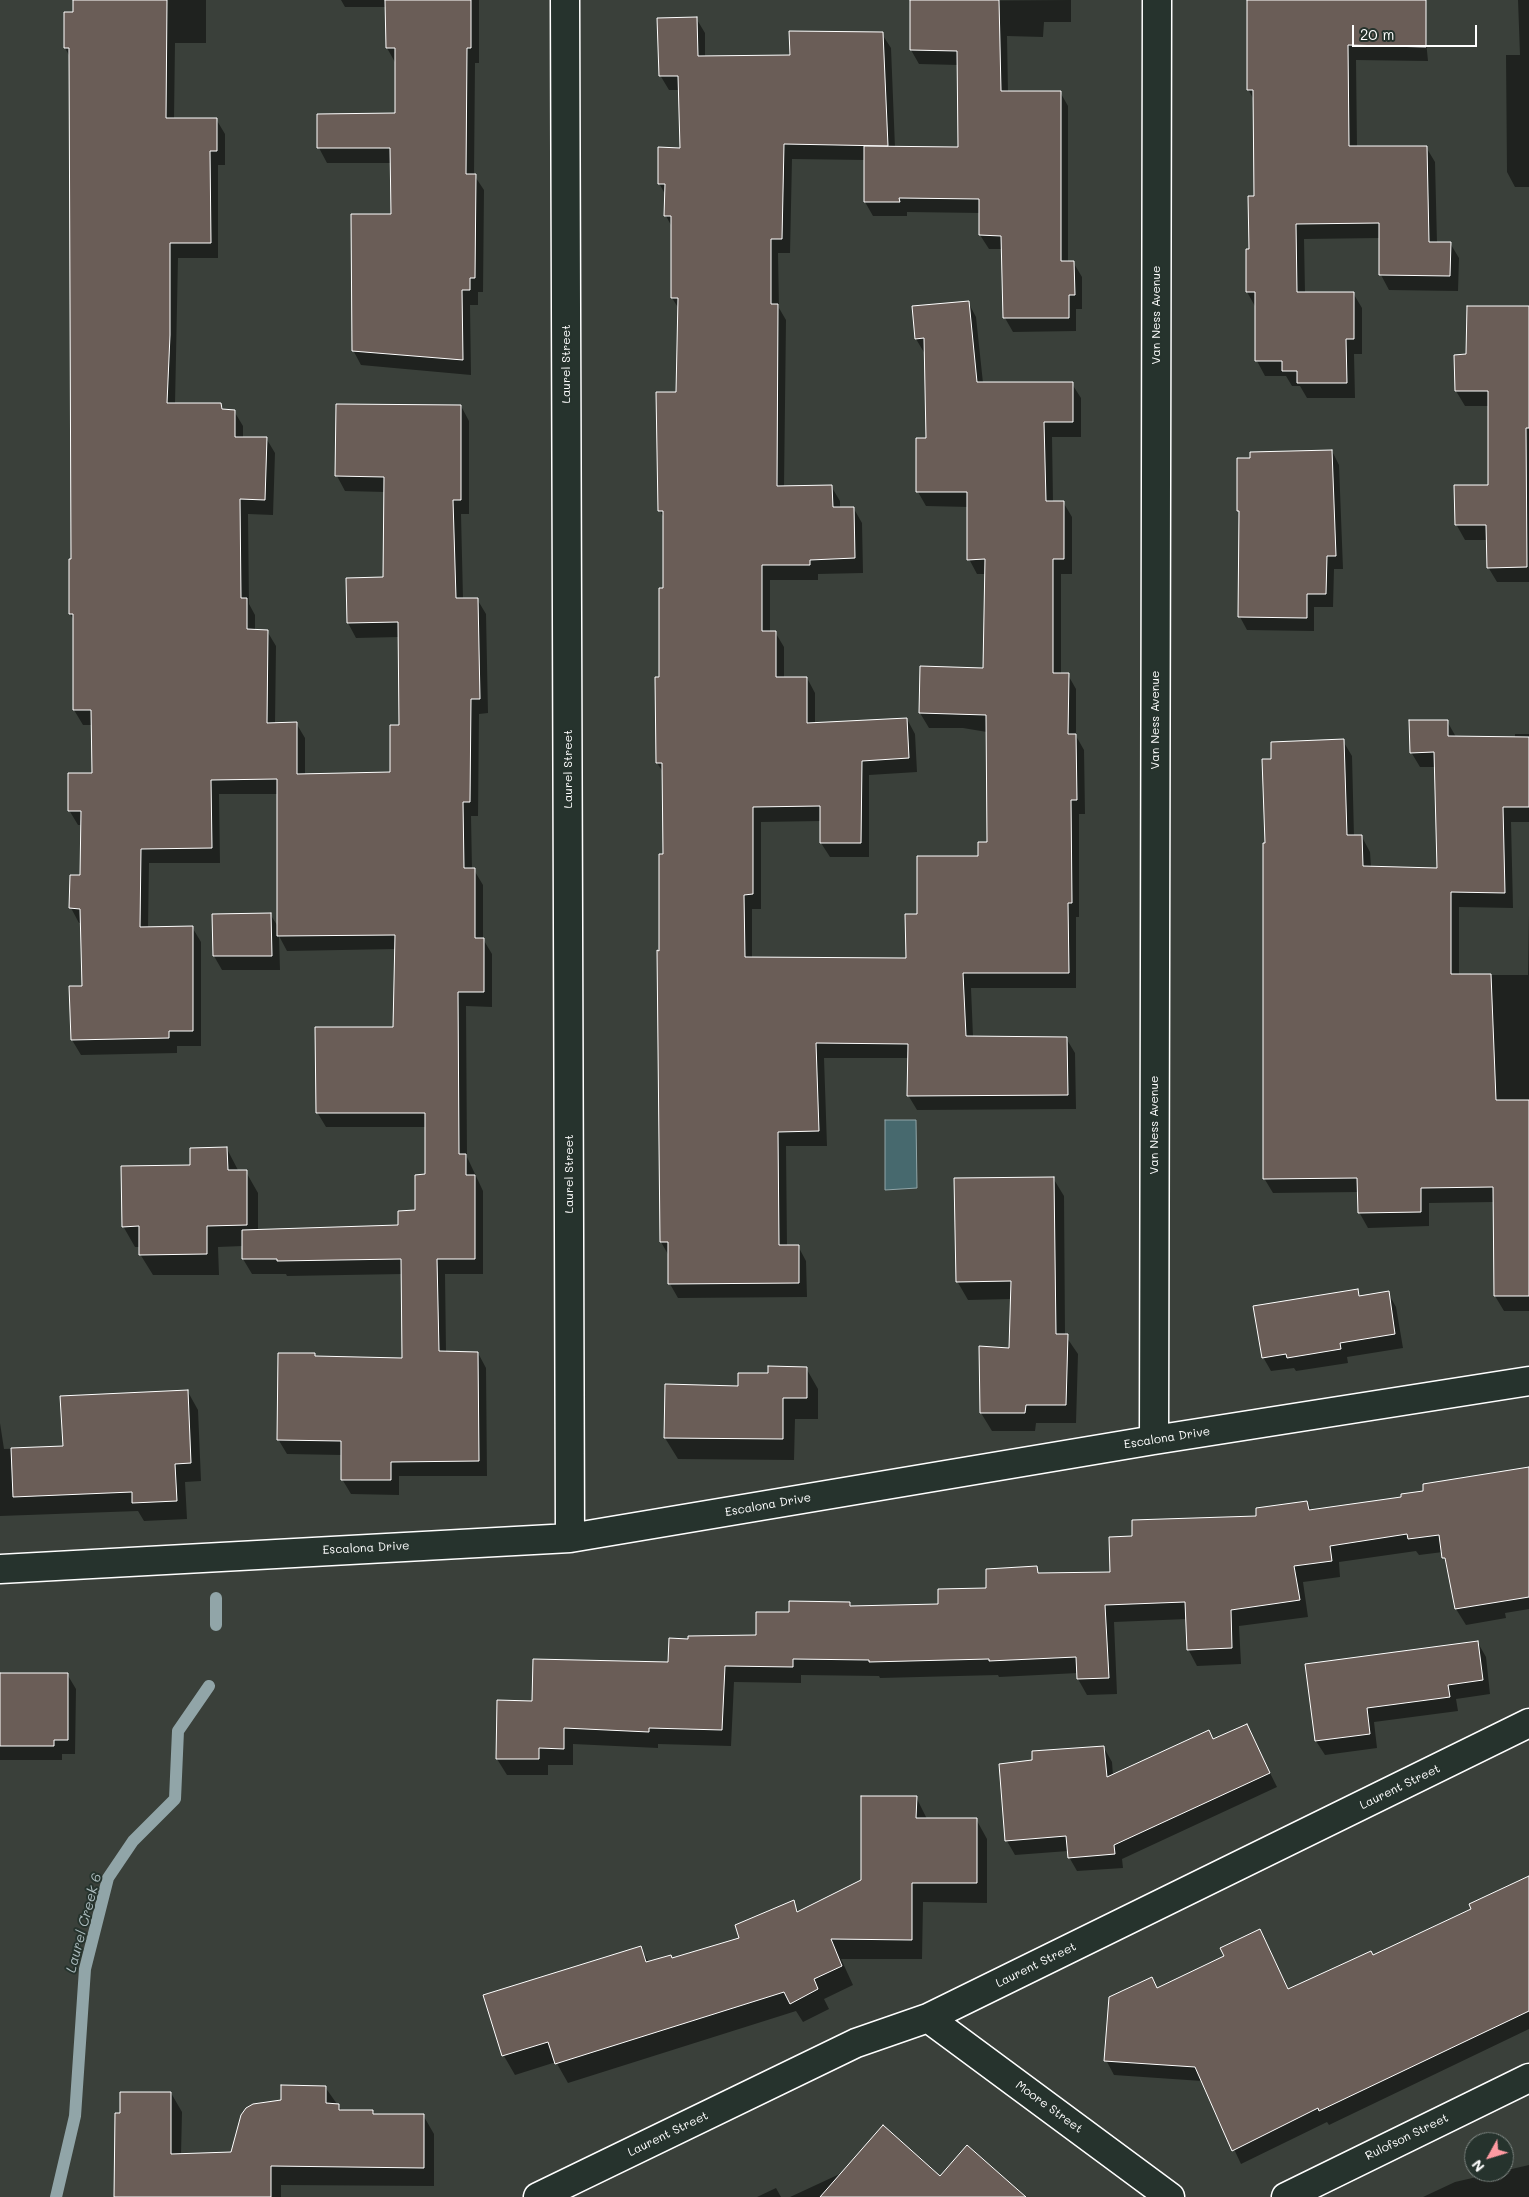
<!DOCTYPE html>
<html>
<head>
<meta charset="utf-8">
<style>
  body { margin:0 }
  #map { position:relative; width:1529px; height:2197px; overflow:hidden; background:#3a403a; font-family:Mali,sans-serif }
  canvas { display:block }
  .north { position:absolute; left:1464px; top:2132px; width:50px; height:50px; box-sizing:border-box; background:#26332d; border:1px solid #7d8581; border-radius:50%; rotate:231deg; font-size:14px; font-weight:700; line-height:20px; text-align:center; color:#fff }
  .north::after { content:''; display:block; margin:auto; width:18px; height:22px; background:#ff9aa2; clip-path:polygon(50% 0,100% 100%,50% 72%,0 100%) }
  .scale { position:absolute; left:1352px; top:25px; width:125px; height:22px; box-sizing:border-box; border:2px solid #fff; border-top:0; padding-left:6px; font-size:15px; line-height:18px; white-space:nowrap; color:#fff; -webkit-text-stroke:4px #26332d; paint-order:stroke }
</style>
</head>
<body>
<div id="map">
<canvas width="1529" height="2197"></canvas>
<div class="north">N</div>
<div class="scale">20 m</div>
</div>
<script>
const c = document.querySelector('canvas').getContext('2d');
c.lineJoin = 'round';
function paint(path, color) {
  c.fillStyle = color;
  c.fill(path, 'evenodd');
}
function shape(rows) {
  const path = new Path2D();
  for (const r of rows) {
    path.moveTo(r[0], r[1]);
    for (let i = 2; i < r.length; i += 2) path.lineTo(r[i], r[i + 1]);
  }
  return path;
}
function stroke(path, color, width, dash) {
  c.strokeStyle = color;
  c.lineWidth = width;
  c.lineCap = dash ? 'butt' : 'round';
  c.setLineDash(dash || []);
  c.stroke(path);
}
function write(font, color, halo, rows, align = 'center') {
  c.font = font + ' Mali,sans-serif';
  c.lineWidth = 4;
  c.setLineDash([]);
  c.textBaseline = 'middle';
  c.strokeStyle = halo;
  c.fillStyle = color;
  for (const [text, x, y, turn = 0] of rows) {
    c.save();
    c.translate(x, y);
    c.rotate((+turn || 0) * Math.PI / 180);
    c.textAlign = isNaN(turn) ? turn : align;
    if (halo) c.strokeText(text, 0, 0);
    c.fillText(text, 0, 0);
    c.restore();
  }
}
const water = shape([
  [885,1120,916,1120,917,1188,885,1190,885,1120]
]);
paint(water, '#47696e');
stroke(water, '#91a5a8', 1);
paint(shape([
  [74,0,206,0,206,43,175,43,174,119,216,119,225,134,225,165,218,165,218,258,178,258,175,404,221,405,224,410,234,411,243,426,243,438,266,438,275,453,273,515,248,514,249,604,255,615,255,631,267,631,276,646,275,724,296,723,305,738,305,775,392,773,401,727,399,637,356,638,348,623,384,578,385,492,345,491,337,476,461,406,469,421,469,514,461,514,463,599,477,599,486,614,488,713,479,714,478,816,471,816,472,870,474,870,483,885,483,939,492,954,492,1007,466,1006,467,1157,483,1191,483,1274,445,1274,446,1352,478,1353,486,1368,487,1476,399,1476,399,1495,351,1494,342,1479,342,1455,287,1454,278,1439,315,1355,316,1357,403,1359,403,1274,287,1276,286,1274,252,1274,243,1259,243,1246,218,1247,219,1275,153,1275,140,1254,140,1247,135,1247,123,1226,191,1167,227,1149,239,1172,246,1172,258,1193,258,1231,399,1226,416,1212,426,1176,426,1127,326,1127,317,1112,394,1028,396,949,287,951,279,936,280,970,222,970,214,956,214,915,270,914,279,928,278,794,219,794,220,863,149,863,148,928,192,927,201,942,201,1046,177,1046,177,1053,81,1055,72,1040,83,987,82,923,79,923,71,908,81,877,82,825,78,825,69,810,93,774,93,725,83,725,74,710,75,622,70,614,72,560,70,57,65,48,74,14],
  [341,0,479,0,479,63,475,63,474,175,484,190,483,292,478,292,478,305,470,305,471,375,361,365,353,350,392,215,392,163,327,163,319,148,396,115,396,64,387,48,387,7,345,7],
  [1071,0,1071,22,1044,22,1043,37,1007,36,1008,92,1060,92,1068,106,1068,263,1073,262,1082,277,1082,309,1076,309,1076,331,1013,332,1005,318,1003,249,989,249,980,235,981,213,907,212,907,216,873,216,865,202,865,160,792,159,790,253,778,253,779,308,786,320,784,487,831,486,840,501,840,508,854,509,862,523,863,573,818,574,818,580,770,580,770,632,775,632,784,647,784,678,807,678,815,693,815,724,907,719,915,734,917,772,869,775,869,857,830,857,821,843,821,821,761,822,761,909,752,909,752,958,907,959,919,915,979,857,989,843,987,732,963,728,929,728,920,713,922,667,984,669,986,574,977,574,969,559,969,507,926,506,918,492,927,439,925,354,916,339,968,302,976,317,983,383,1072,384,1081,398,1081,437,1052,437,1053,502,1063,502,1072,517,1072,574,1061,574,1061,674,1068,675,1076,689,1076,736,1084,750,1085,814,1079,814,1079,917,1076,917,1076,988,971,988,973,1037,1066,1038,1075,1053,1076,1109,917,1110,908,1095,909,1058,824,1058,827,1146,786,1146,787,1247,798,1246,806,1261,807,1297,678,1298,670,1284,669,1256,661,1242,664,855,663,772,657,763,664,589,664,518,660,511,678,393,679,309,672,298,672,227,666,216,666,196,659,183,681,149,680,90,669,90,660,75,696,18,705,33,705,57,791,56,882,34,891,48,895,148,960,149,958,65,919,64,911,50,912,1],
  [1249,0,1422,0,1428,61,1356,60,1357,147,1426,147,1435,162,1437,243,1450,243,1459,258,1458,291,1389,290,1381,275,1380,238,1304,239,1305,293,1353,293,1362,308,1362,354,1354,354,1355,398,1307,398,1300,386,1292,386,1286,376,1265,376,1257,361,1256,308,1247,292,1247,251,1250,251,1255,197,1254,100,1248,89],
  [1518,0,1529,0,1529,201,1529,187,1515,187,1507,172,1506,55,1520,55],
  [1529,307,1529,582,1497,582,1488,567,1488,540,1465,540,1456,524,1489,486,1489,406,1465,406,1456,391,1456,356,1468,356],
  [1332,451,1339,465,1343,569,1334,569,1333,607,1314,607,1314,631,1247,630,1240,617,1240,514,1238,510,1251,459],
  [1447,721,1456,737,1515,738,1515,734,1529,734,1529,822,1511,822,1513,908,1459,907,1459,975,1528,975,1529,915,1529,1311,1504,1311,1495,1296,1494,1202,1429,1203,1429,1226,1368,1228,1359,1212,1359,1192,1273,1193,1264,1178,1266,844,1272,760,1343,741,1352,756,1354,837,1362,837,1370,852,1371,867,1438,870,1436,767,1420,767,1411,752],
  [1053,1178,1064,1196,1065,1335,1078,1354,1076,1423,1036,1423,1035,1431,992,1431,981,1413,1010,1349,1012,1299,968,1300,957,1281],
  [1357,1291,1361,1297,1388,1293,1396,1307,1403,1348,1347,1357,1348,1363,1296,1371,1294,1368,1271,1371,1263,1357],
  [806,1368,818,1389,818,1419,795,1419,794,1460,678,1459,665,1438,739,1388,769,1374],
  [188,1392,198,1410,201,1481,185,1482,187,1519,144,1521,138,1511,0,1516,0,1423,4,1449,64,1447],
  [1529,1469,1529,1609,1505,1613,1506,1618,1466,1625,1456,1609,1443,1552,1419,1555,1416,1551,1339,1562,1340,1577,1303,1582,1308,1617,1239,1626,1241,1664,1197,1666,1188,1649,1187,1619,1114,1622,1117,1694,1087,1695,1078,1679,1078,1673,999,1677,998,1675,880,1678,879,1676,801,1675,801,1683,734,1682,731,1746,658,1744,658,1748,573,1744,573,1765,548,1765,548,1775,507,1775,497,1759,534,1702,669,1663,690,1640,757,1637,790,1613,850,1603,852,1607,939,1605,988,1589,1036,1568,1040,1575,1112,1574,1134,1537,1258,1517,1307,1502,1312,1511,1403,1498],
  [1478,1643,1486,1657,1490,1694,1456,1699,1458,1711,1374,1722,1377,1748,1325,1755,1316,1741,1307,1665],
  [0,1674,67,1674,76,1689,75,1754,62,1754,62,1760,0,1760],
  [1246,1725,1277,1787,1122,1859,1123,1868,1077,1871,1069,1857,1068,1851,1015,1855,1007,1841,1000,1765,1034,1761,1104,1748,1112,1762,1113,1776,1214,1740],
  [916,1797,927,1819,976,1819,987,1839,987,1903,923,1902,922,1959,841,1959,853,1985,824,1999,829,2009,803,2022,796,2011,568,2083,556,2062,515,2075,504,2056,485,1996,640,1948,649,1962,673,1960,741,1939,793,1901,799,1912,862,1881],
  [1529,1881,1529,2029,1329,2125,1327,2122,1241,2164,1202,2081,1114,2075,1106,2060,1158,1990,1267,1945,1289,1990,1372,1956],
  [325,2087,342,2111,373,2111,375,2115,423,2115,434,2134,434,2186,281,2185,281,2197,116,2197,122,2114,171,2093,182,2112,181,2155,232,2153,282,2101],
  [1529,2165,1529,2197,1423,2197,1455,2182],
  [844,2172,939,2178,1024,2197,790,2197],
  [776,2188,781,2197,757,2197]
]), '#0007');
stroke(shape([
  [216,1625,216,1598],
  [56,2197,75,2116,85,1969,108,1878,133,1841,175,1799,178,1731,209,1686]
]), '#91a5a8', 12);
const building = shape([
  [73,0,167,0,166,118,217,118,217,151,210,151,211,243,170,243,170,335,167,403,221,403,222,409,235,410,235,437,267,437,265,500,240,499,241,598,247,598,247,629,268,630,267,723,297,722,297,774,390,772,390,725,399,725,398,622,347,623,346,578,383,577,384,477,335,476,336,404,461,405,461,500,453,500,456,598,478,598,480,699,471,699,470,802,463,802,464,868,475,868,475,938,484,938,484,992,458,992,459,1154,466,1154,466,1175,475,1175,475,1259,437,1259,439,1351,478,1352,479,1461,391,1462,391,1480,341,1480,341,1441,277,1440,278,1353,315,1353,315,1356,402,1358,401,1259,277,1261,277,1259,242,1259,242,1230,398,1225,398,1211,415,1210,415,1175,425,1174,425,1113,316,1113,315,1027,393,1027,395,935,277,936,277,779,211,780,212,848,141,849,140,927,193,926,193,1031,169,1031,169,1038,71,1040,69,986,82,986,80,909,69,908,70,875,80,875,81,811,68,811,68,773,92,773,91,710,73,710,73,614,69,614,69,559,71,559,69,48,64,48,64,12,73,12,73,0],
  [385,0,471,0,471,48,467,48,466,174,476,174,475,278,470,278,470,290,462,290,463,360,352,351,351,214,391,214,390,148,317,148,317,114,395,113,395,48,386,48,385,0],
  [910,0,999,0,1001,91,1061,91,1061,261,1074,261,1075,295,1069,295,1069,318,1003,318,1001,236,979,235,979,199,899,198,900,202,864,202,864,146,958,147,957,51,910,50,910,0],
  [1247,0,1426,0,1426,47,1348,45,1349,146,1427,146,1429,242,1451,242,1450,276,1379,275,1379,223,1296,224,1297,292,1354,292,1354,339,1346,339,1347,383,1297,383,1297,371,1282,371,1282,361,1255,361,1255,292,1246,292,1246,249,1249,249,1248,196,1254,196,1253,90,1247,90,1247,0],
  [697,17,698,56,790,55,789,31,883,32,888,146,784,144,782,239,771,239,771,304,778,304,777,486,832,485,833,507,854,507,855,558,810,560,810,565,762,565,762,631,776,631,776,677,807,677,807,723,907,718,909,758,862,761,861,843,820,843,820,806,753,807,753,894,744,895,745,957,906,958,905,914,917,914,917,856,978,856,978,842,987,842,986,715,919,713,920,666,983,668,985,559,967,560,967,492,916,492,916,438,926,438,924,338,915,339,912,306,969,301,977,382,1073,382,1073,422,1044,422,1046,501,1064,501,1064,559,1053,559,1053,673,1069,673,1068,734,1076,734,1077,800,1071,800,1072,903,1068,903,1069,973,963,973,966,1036,1067,1037,1068,1095,907,1096,908,1044,816,1043,819,1131,778,1132,779,1245,799,1245,799,1283,668,1284,668,1242,660,1242,657,950,659,951,659,854,663,854,662,763,656,763,655,677,659,677,659,588,663,588,663,511,658,511,656,392,676,392,678,298,671,298,671,216,664,216,665,184,658,184,658,147,680,148,678,76,659,76,657,18,697,17],
  [1467,306,1529,306,1529,428,1526,428,1527,567,1487,568,1486,525,1455,525,1454,485,1488,485,1488,391,1455,391,1454,355,1466,354,1467,306],
  [1332,450,1336,556,1327,556,1326,594,1307,594,1307,618,1238,617,1239,511,1237,511,1237,458,1250,458,1250,452,1332,450],
  [1409,720,1448,720,1448,736,1529,737,1529,807,1503,807,1505,893,1451,892,1451,974,1491,974,1496,1100,1529,1100,1529,1296,1494,1296,1493,1187,1421,1188,1421,1212,1358,1213,1357,1178,1263,1179,1263,843,1265,843,1262,759,1271,759,1271,742,1344,739,1347,835,1362,835,1363,866,1437,868,1434,752,1410,753,1409,720],
  [271,913,272,956,213,956,212,914,271,913],
  [227,1147,228,1170,247,1170,247,1225,207,1226,207,1254,139,1255,139,1226,122,1227,121,1166,190,1165,190,1148,227,1147],
  [1054,1177,1056,1334,1068,1334,1066,1405,1026,1405,1025,1413,980,1413,979,1346,1009,1348,1011,1281,956,1282,954,1178,1054,1177],
  [1358,1289,1359,1296,1389,1291,1395,1334,1340,1343,1341,1349,1287,1358,1286,1354,1262,1358,1253,1306,1358,1289],
  [768,1366,807,1367,807,1398,783,1398,783,1439,664,1438,665,1384,738,1386,738,1373,768,1373,768,1366],
  [188,1390,191,1463,175,1464,177,1501,132,1503,132,1492,13,1497,11,1448,63,1446,60,1396,188,1390],
  [1529,1467,1529,1597,1455,1609,1445,1558,1442,1558,1439,1535,1408,1539,1407,1534,1330,1546,1332,1561,1294,1566,1300,1600,1231,1610,1232,1648,1187,1650,1185,1602,1105,1605,1109,1678,1077,1679,1076,1657,989,1661,989,1659,869,1662,869,1660,793,1659,793,1667,725,1666,722,1730,649,1728,649,1732,564,1728,564,1749,539,1748,539,1759,496,1759,497,1700,532,1701,533,1659,668,1662,669,1638,688,1639,688,1636,756,1635,756,1612,789,1612,789,1601,850,1602,850,1606,938,1604,938,1589,986,1588,986,1569,1037,1566,1038,1573,1110,1572,1109,1537,1132,1536,1132,1520,1256,1516,1256,1508,1307,1501,1309,1510,1401,1497,1401,1494,1423,1491,1423,1484,1529,1467],
  [1478,1641,1483,1680,1448,1685,1450,1697,1367,1708,1370,1734,1315,1741,1305,1664,1478,1641],
  [0,1673,68,1673,68,1740,54,1740,54,1746,0,1746,0,1673],
  [1247,1724,1270,1773,1114,1845,1115,1854,1068,1858,1066,1836,1005,1841,999,1764,1032,1760,1032,1751,1104,1746,1107,1777,1209,1730,1213,1739,1247,1724],
  [861,1796,917,1796,916,1818,977,1818,977,1883,912,1883,912,1940,831,1939,842,1966,814,1979,818,1989,790,2004,784,1992,555,2064,548,2042,502,2056,483,1995,641,1946,646,1962,671,1955,672,1958,739,1938,735,1925,794,1900,797,1912,861,1880,861,1796],
  [1529,1876,1529,2011,1319,2111,1318,2108,1232,2151,1195,2067,1104,2061,1109,1997,1152,1977,1157,1988,1224,1956,1220,1948,1260,1929,1288,1989,1371,1951,1373,1955,1471,1909,1469,1904,1529,1876],
  [281,2085,326,2086,326,2103,339,2104,339,2110,373,2110,373,2114,424,2114,424,2168,271,2166,271,2197,114,2197,115,2113,120,2113,120,2092,171,2092,171,2154,231,2152,241,2115,246,2108,253,2104,281,2100,281,2085],
  [883,2125,940,2176,967,2145,1026,2197,820,2197,883,2125]
]);
paint(building, '#6a5d57');
stroke(building, '#fff', 1);
const minor = shape([
  [565,0,570,1538],
  [1154,1440,1157,0],
  [0,1569,570,1538,1154,1440,1529,1381],
  [928,2018,1170,2197],
  [538,2197,856,2043,928,2018,1529,1723],
  [1286,2197,1529,2078]
]);
stroke(minor, '#fff', 31);
stroke(minor, '#26332d', 28);
write('12px', '#fff', '#26332d', [
  ["Van Ness Avenue",1156,315,-90],
  ["Laurel Street",566,364,-90],
  ["Van Ness Avenue",1155,720,-90],
  ["Laurel Street",568,769,-90],
  ["Van Ness Avenue",1154,1125,-90],
  ["Laurel Street",569,1174,-90],
  ["Escalona Drive",1167,1438,-9],
  ["Escalona Drive",768,1505,-10],
  ["Escalona Drive",366,1548,-3],
  ["Laurent Street",1400,1787,-26],
  ["Laurent Street",1036,1965,-26],
  ["Moore Street",1049,2107,36],
  ["Laurent Street",668,2134,-26],
  ["Rulofson Street",1407,2137,-26]
]);
write('italic 14px', '#acbcbe', '#26332d', [
  ["Laurel Creek 6",84,1923,-75]
]);
</script>
</body>
</html>
